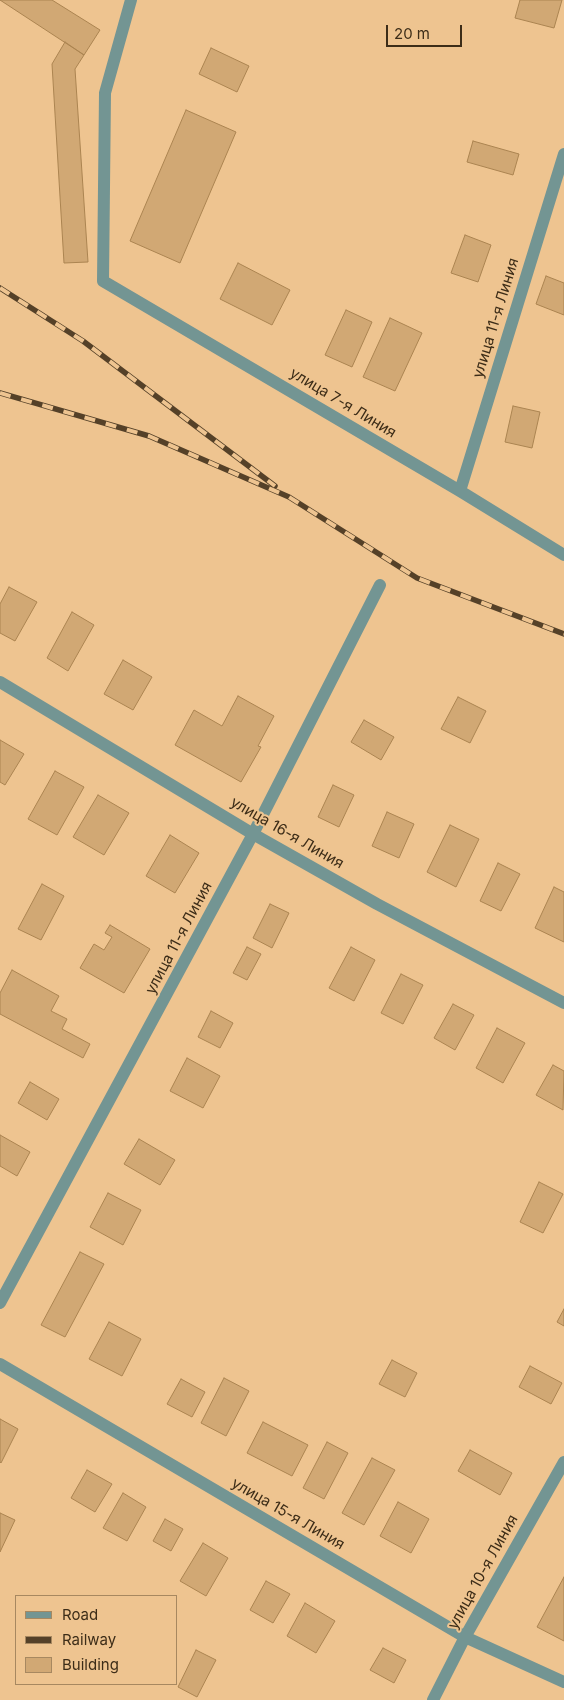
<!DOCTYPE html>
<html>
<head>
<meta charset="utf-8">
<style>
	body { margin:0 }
	#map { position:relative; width:564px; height:1700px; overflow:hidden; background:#eec490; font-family:Inter,sans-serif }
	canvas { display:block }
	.legend { position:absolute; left:15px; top:1595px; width:162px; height:90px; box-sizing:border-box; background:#eec490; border:1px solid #a78860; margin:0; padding:6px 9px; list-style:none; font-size:15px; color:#3d2d18 }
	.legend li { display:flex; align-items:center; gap:10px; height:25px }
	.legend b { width:25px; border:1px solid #a78860 }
	.scale { position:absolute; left:386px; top:25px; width:76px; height:22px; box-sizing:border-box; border:2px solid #3d2d18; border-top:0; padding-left:6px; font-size:15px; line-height:18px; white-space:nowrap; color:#3d2d18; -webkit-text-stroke:4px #eec490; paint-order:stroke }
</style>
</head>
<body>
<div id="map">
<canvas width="564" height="1700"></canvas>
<ul class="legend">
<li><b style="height:6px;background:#739593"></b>Road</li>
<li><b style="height:6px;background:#554128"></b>Railway</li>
<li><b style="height:14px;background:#d1a874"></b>Building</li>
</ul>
<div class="scale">20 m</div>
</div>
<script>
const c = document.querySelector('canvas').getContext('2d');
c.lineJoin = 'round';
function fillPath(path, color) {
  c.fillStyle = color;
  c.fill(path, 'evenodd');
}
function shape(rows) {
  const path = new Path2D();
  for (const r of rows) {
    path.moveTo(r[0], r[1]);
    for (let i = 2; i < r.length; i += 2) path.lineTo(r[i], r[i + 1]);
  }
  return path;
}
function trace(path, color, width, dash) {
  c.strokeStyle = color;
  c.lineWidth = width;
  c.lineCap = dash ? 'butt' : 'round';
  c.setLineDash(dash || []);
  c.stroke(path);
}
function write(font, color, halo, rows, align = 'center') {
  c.font = font + ' Inter,sans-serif';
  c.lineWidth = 4;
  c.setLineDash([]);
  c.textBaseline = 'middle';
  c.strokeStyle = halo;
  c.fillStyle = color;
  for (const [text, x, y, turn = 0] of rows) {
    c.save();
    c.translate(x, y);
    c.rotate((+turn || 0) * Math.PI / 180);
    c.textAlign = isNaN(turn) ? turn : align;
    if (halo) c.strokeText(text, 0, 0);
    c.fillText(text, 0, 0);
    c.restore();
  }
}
const building = shape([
	[0,0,52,0,100,30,84,55,0,0],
	[520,0,562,0,554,28,515,18,520,0],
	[65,42,84,55,75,69,88,262,64,263,52,64,65,42],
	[211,48,249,66,237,92,199,74,211,48],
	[186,110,236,132,180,263,130,241,186,110],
	[473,141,519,154,513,175,467,162,473,141],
	[465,235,491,245,478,282,451,273,465,235],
	[238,263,290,290,272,325,220,299,238,263],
	[546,276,564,283,564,315,536,304,546,276],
	[346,310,372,322,352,367,325,355,346,310],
	[390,318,422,333,395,391,363,377,390,318],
	[513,406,540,412,532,448,505,442,513,406],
	[9,587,37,602,15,641,0,633,0,604,9,587],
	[72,612,94,625,68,671,47,658,72,612],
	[123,660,152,677,133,710,104,694,123,660],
	[238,696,274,716,258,746,261,747,241,782,175,745,194,710,222,726,238,696],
	[458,697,486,711,470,743,441,729,458,697],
	[364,720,394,737,381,760,351,742,364,720],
	[0,740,24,754,5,785,0,782,0,740],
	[55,771,84,787,57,835,28,819,55,771],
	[333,785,354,795,339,827,318,817,333,785],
	[98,795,129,813,104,855,73,837,98,795],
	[387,812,414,824,399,858,372,846,387,812],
	[450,825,479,839,456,887,427,872,450,825],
	[170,835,199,853,175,893,146,876,170,835],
	[498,863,520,874,501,911,480,901,498,863],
	[42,884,64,896,41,940,18,929,42,884],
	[554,887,564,892,564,942,535,928,554,887],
	[270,904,289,913,272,948,253,938,270,904],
	[110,925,150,949,124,993,80,968,94,944,104,950,112,937,105,933,110,925],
	[247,947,261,954,247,980,233,973,247,947],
	[351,947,375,960,354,1001,329,988,351,947],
	[12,970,59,996,51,1011,67,1019,62,1029,90,1044,83,1058,0,1014,0,993,12,970],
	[401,974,423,985,403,1024,381,1013,401,974],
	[453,1004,474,1015,455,1050,434,1038,453,1004],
	[211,1011,233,1023,220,1048,198,1037,211,1011],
	[497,1028,525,1043,503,1083,476,1068,497,1028],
	[187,1058,220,1076,203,1108,170,1091,187,1058],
	[553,1065,564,1071,563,1110,536,1095,553,1065],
	[30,1082,59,1099,47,1120,18,1103,30,1082],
	[0,1135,30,1152,17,1176,0,1166,0,1135],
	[139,1139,175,1160,160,1185,124,1164,139,1139],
	[539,1182,563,1194,543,1233,520,1222,539,1182],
	[108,1193,141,1210,123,1245,90,1227,108,1193],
	[80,1252,104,1264,65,1337,41,1325,80,1252],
	[564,1309,564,1326,557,1322,564,1309],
	[109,1322,141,1339,122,1376,89,1359,109,1322],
	[392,1360,417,1373,405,1397,379,1384,392,1360],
	[530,1366,562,1383,551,1404,519,1387,530,1366],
	[224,1378,249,1391,226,1436,201,1423,224,1378],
	[181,1379,205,1392,192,1417,167,1404,181,1379],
	[0,1419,18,1429,1,1463,0,1462,0,1419],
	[263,1422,308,1445,292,1476,247,1453,263,1422],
	[327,1442,348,1453,324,1499,303,1488,327,1442],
	[470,1450,512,1473,500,1495,458,1471,470,1450],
	[372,1458,395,1470,364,1525,342,1513,372,1458],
	[87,1470,112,1484,95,1512,71,1498,87,1470],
	[123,1493,146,1507,127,1541,103,1528,123,1493],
	[398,1502,429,1519,411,1553,380,1536,398,1502],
	[0,1513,15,1520,0,1552,0,1513],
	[165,1519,183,1529,171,1551,153,1541,165,1519],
	[203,1543,228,1558,206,1596,180,1581,203,1543],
	[564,1577,564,1641,537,1627,564,1577],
	[266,1581,290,1594,273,1623,250,1610,266,1581],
	[305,1603,335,1621,316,1653,287,1636,305,1603],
	[383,1648,406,1660,394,1683,370,1670,383,1648],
	[196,1650,216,1660,197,1697,178,1687,196,1650]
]);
fillPath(building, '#d1a874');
trace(building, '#ab8451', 1);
trace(shape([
	[131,0,105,93,103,281,460,491,564,555],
	[460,491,564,154],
	[0,682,253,834,377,904,564,1003],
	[0,1303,253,834,380,585],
	[0,1364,465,1637,564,1682],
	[433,1700,465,1637,564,1462]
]), '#739593', 12);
const rail = shape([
	[0,288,83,341,275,486],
	[0,393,149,436,289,497,417,578,564,634]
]);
trace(rail, '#554128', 5.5);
trace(rail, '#eec490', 4, [11]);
write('15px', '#3d2d18', '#eec490', [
	["улица 11-я Линия",496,318,-73],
	["улица 7-я Линия",343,403,31],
	["улица 16-я Линия",287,833,30],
	["улица 11-я Линия",179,938,-62],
	["улица 15-я Линия",288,1514,30],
	["улица 10-я Линия",483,1572,-61]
]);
</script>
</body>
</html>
